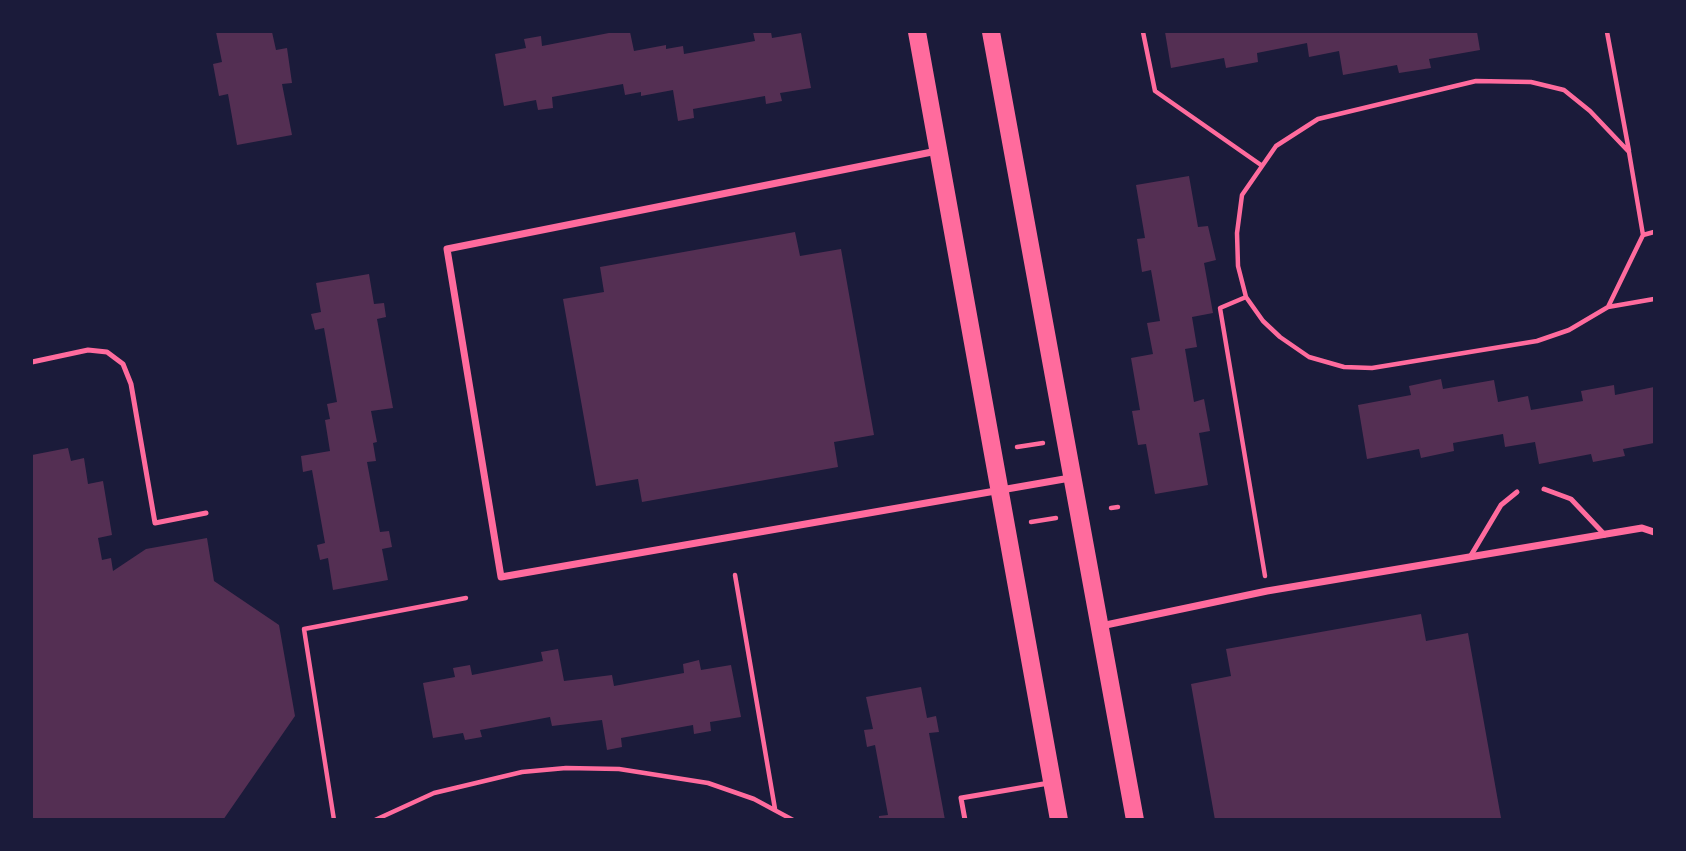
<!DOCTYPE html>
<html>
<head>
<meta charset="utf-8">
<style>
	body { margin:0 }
	#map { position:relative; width:1686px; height:851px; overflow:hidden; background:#1b1b3a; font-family:Karla,sans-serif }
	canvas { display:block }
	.frame { position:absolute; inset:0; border:33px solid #1b1b3a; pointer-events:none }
</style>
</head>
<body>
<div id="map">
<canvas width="1686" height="851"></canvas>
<div class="frame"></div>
</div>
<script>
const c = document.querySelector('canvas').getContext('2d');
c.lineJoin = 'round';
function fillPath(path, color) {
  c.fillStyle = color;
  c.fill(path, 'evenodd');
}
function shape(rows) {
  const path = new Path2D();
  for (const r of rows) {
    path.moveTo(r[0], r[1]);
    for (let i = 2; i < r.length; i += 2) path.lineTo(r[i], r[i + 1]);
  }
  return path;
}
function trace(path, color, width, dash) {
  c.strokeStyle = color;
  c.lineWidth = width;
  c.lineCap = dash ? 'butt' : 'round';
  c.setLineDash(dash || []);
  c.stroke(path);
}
fillPath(shape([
	[216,32,272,32,276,50,287,48,292,83,282,84,292,135,237,145,228,94,219,96,213,64,222,62],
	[614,32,630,32,634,51,666,45,666,49,683,46,684,54,755,41,753,32,771,32,772,38,801,33,811,88,780,93,782,101,766,104,765,96,693,109,694,118,678,121,673,90,641,96,641,92,625,95,623,84,552,97,553,108,538,110,536,100,504,106,495,54,526,48,524,39,541,36,542,46],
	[1165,32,1477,32,1480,50,1429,59,1431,68,1399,73,1397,65,1343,75,1339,51,1309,57,1307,43,1257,53,1258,62,1226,68,1224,58,1171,68],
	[1189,176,1198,227,1208,226,1216,260,1204,263,1213,313,1192,317,1197,347,1185,349,1194,402,1204,399,1210,431,1199,433,1208,485,1155,494,1146,444,1138,445,1132,411,1140,410,1131,358,1153,354,1147,323,1160,321,1151,270,1142,272,1137,239,1145,238,1136,185],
	[795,232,800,256,841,249,874,435,834,442,838,467,642,502,638,479,596,486,563,299,604,292,600,267],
	[369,274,374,304,384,303,386,317,377,319,393,408,371,411,377,442,373,443,376,461,367,462,380,532,389,531,392,547,382,549,388,580,333,590,328,558,320,560,317,545,325,543,312,470,303,472,301,456,330,451,325,420,330,419,327,404,337,402,324,328,315,330,311,314,321,312,316,283],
	[1441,379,1443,389,1494,380,1498,402,1528,396,1531,410,1583,401,1581,391,1614,385,1615,395,1654,387,1654,443,1623,449,1625,456,1593,462,1591,454,1539,464,1535,442,1505,447,1503,434,1453,443,1454,451,1421,458,1419,449,1367,459,1358,405,1411,395,1409,386],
	[68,448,71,461,84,458,88,484,103,481,112,535,98,538,102,560,111,558,113,571,146,549,207,538,214,581,279,625,295,716,223,820,32,820,32,455],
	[1421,614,1426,641,1468,633,1501,818,1215,820,1191,684,1231,676,1226,649],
	[558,649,564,681,612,675,614,686,684,673,683,664,699,660,701,670,731,665,741,717,710,722,711,731,694,734,693,725,621,738,622,747,607,750,602,720,552,726,550,717,480,730,482,737,465,740,463,733,433,738,423,683,455,677,453,668,470,665,472,675,543,661,541,652],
	[921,687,927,718,936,716,939,732,929,733,945,820,879,820,879,816,888,815,875,745,867,747,864,730,873,729,866,697]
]), '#542f53');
trace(shape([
	[1143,32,1155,91,1261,165],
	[1607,32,1629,151],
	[1643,235,1654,232],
	[1246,297,1220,308,1265,576],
	[1608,307,1643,235,1629,152,1590,111,1564,90,1531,82,1476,81,1318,119,1276,146,1242,195,1237,233,1238,266,1246,297,1263,321,1280,337,1309,357,1344,367,1372,368,1537,341,1569,330,1608,307,1654,299],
	[1017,447,1043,443],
	[1111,508,1118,507],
	[1031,522,1056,518],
	[735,575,775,809],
	[334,820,304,629,466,598],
	[375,820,434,793,522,772,566,768,619,769,708,783,754,799,793,820]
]), '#ff6b9d', 4.5);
trace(shape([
	[32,362,88,350,107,352,123,364,131,384,155,523,206,513],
	[1544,489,1571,499,1605,535],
	[1470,557,1501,505,1517,492],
	[965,820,961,798,1049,783]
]), '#ff6b9d', 5);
trace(shape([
	[937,151,447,249,501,577,1070,478],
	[1101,626,1267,591,1642,528,1654,532]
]), '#ff6b9d', 7);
trace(shape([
	[917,32,1059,820],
	[991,32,1135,820]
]), '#ff6b9d', 18);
</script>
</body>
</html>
